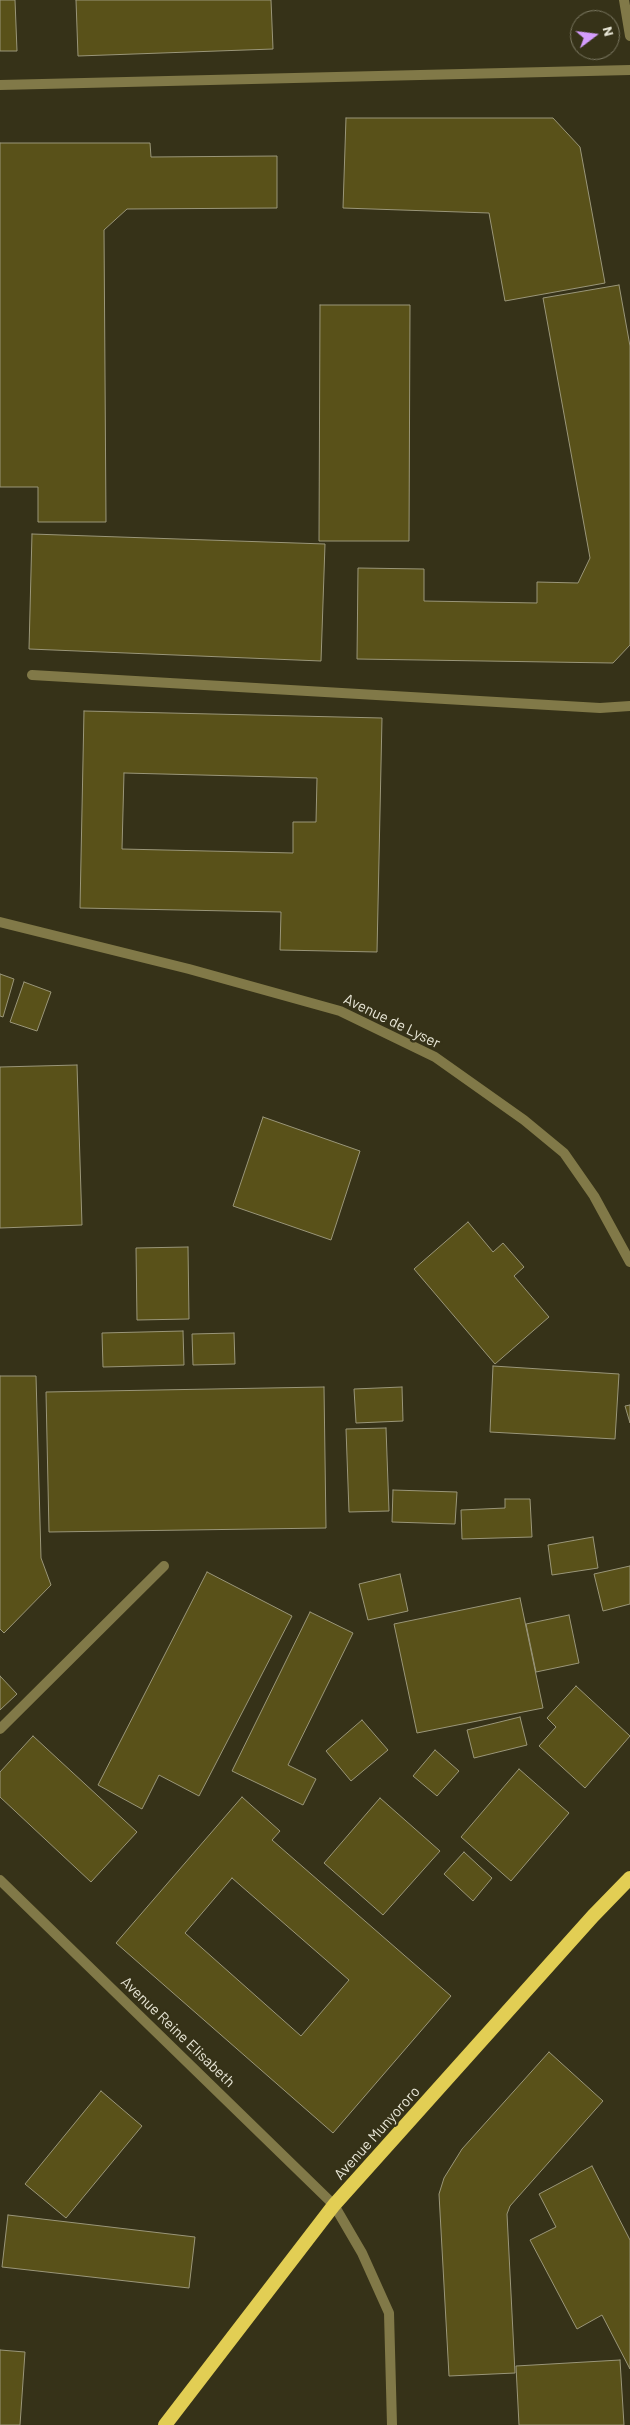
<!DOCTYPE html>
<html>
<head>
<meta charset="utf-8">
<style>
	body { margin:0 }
	#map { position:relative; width:630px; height:2425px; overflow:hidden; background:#363218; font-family:Barlow,sans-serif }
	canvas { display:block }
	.north { position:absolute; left:570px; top:10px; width:50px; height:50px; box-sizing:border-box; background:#363218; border:1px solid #7d7a64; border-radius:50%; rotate:75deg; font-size:14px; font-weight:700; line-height:20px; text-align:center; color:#e8e6d6 }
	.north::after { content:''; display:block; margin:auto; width:18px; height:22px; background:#d49cfc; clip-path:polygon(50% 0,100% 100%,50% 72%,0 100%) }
</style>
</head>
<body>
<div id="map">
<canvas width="630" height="2425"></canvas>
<div class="north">N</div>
</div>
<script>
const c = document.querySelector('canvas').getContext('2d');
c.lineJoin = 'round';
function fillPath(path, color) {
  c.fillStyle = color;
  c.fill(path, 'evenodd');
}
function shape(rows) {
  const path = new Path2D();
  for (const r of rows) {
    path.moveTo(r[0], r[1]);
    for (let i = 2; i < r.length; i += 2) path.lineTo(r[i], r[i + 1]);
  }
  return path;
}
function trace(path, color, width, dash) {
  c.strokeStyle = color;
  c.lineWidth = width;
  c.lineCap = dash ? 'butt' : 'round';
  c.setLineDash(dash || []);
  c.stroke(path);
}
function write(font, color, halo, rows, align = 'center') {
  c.font = font + ' Barlow,sans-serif';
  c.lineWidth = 4.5;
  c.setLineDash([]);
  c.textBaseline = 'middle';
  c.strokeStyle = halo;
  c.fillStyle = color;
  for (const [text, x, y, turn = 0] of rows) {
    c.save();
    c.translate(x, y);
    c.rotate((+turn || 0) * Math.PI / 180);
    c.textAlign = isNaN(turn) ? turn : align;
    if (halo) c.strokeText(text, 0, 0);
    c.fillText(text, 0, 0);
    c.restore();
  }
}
const building = shape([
	[0,0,15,0,17,51,0,51,0,0],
	[76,0,271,0,273,49,78,56,76,0],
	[346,118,553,118,580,147,605,283,505,301,489,213,343,208,346,118],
	[0,143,150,143,151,157,277,156,277,208,127,209,104,230,106,522,38,522,38,487,0,487,0,143],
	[619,285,630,346,630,645,613,663,357,659,358,568,424,569,424,601,537,603,537,582,578,583,590,558,543,298,619,285],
	[320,305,410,305,409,541,319,541,320,305],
	[32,534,325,544,321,661,29,649,32,534],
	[84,711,382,718,377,952,280,950,281,912,80,908,84,711],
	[124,773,317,778,316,822,293,822,293,853,122,849,124,773],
	[0,974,14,979,3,1017,0,1016,0,974],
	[24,982,51,992,37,1031,10,1022,24,982],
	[77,1065,82,1225,0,1228,0,1067,77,1065],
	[263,1117,360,1151,331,1240,233,1206,263,1117],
	[468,1222,493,1252,503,1243,524,1267,514,1276,549,1317,495,1364,414,1269,468,1222],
	[188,1247,189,1319,137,1320,136,1248,188,1247],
	[183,1331,184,1365,103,1367,102,1333,183,1331],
	[234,1333,235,1364,193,1365,192,1334,234,1333],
	[493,1366,619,1374,615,1439,490,1432,493,1366],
	[0,1376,36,1376,41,1558,51,1585,4,1633,0,1629,0,1376],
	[324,1387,326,1528,49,1532,46,1392,324,1387],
	[402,1387,403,1421,356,1423,354,1389,402,1387],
	[630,1405,630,1423,625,1406,630,1405],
	[386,1428,389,1511,349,1512,346,1429,386,1428],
	[393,1490,457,1492,455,1524,392,1522,393,1490],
	[505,1499,530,1499,532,1537,462,1539,461,1510,505,1508,505,1499],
	[593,1537,598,1568,552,1575,548,1545,593,1537],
	[630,1566,630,1604,603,1611,594,1574,630,1566],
	[207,1572,292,1616,199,1796,159,1775,142,1809,98,1785,207,1572],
	[400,1574,408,1611,368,1620,359,1584,400,1574],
	[520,1598,543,1708,417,1733,394,1624,520,1598],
	[310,1612,353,1633,288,1765,316,1779,303,1805,232,1771,310,1612],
	[569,1615,579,1663,536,1672,526,1624,569,1615],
	[0,1676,17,1694,0,1710,0,1676],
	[576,1686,630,1736,585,1788,539,1746,556,1727,547,1718,576,1686],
	[520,1717,527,1745,474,1758,467,1730,520,1717],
	[362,1720,388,1750,351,1781,326,1751,362,1720],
	[33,1736,137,1832,91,1882,0,1797,0,1772,33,1736],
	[435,1750,459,1771,437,1796,413,1776,435,1750],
	[519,1769,569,1813,511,1881,461,1837,519,1769],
	[242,1797,280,1831,272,1840,451,1996,333,2133,116,1943,242,1797],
	[232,1878,349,1980,301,2036,185,1933,232,1878],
	[380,1798,440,1851,383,1915,324,1863,380,1798],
	[464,1852,492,1878,473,1901,444,1874,464,1852],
	[549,2052,603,2101,510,2206,507,2214,515,2373,449,2376,439,2194,444,2178,462,2149,549,2052],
	[101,2091,142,2126,66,2218,25,2184,101,2091],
	[592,2166,630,2240,630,2369,602,2315,577,2329,530,2240,556,2227,539,2194,592,2166],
	[8,2215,195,2237,189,2288,2,2267,8,2215],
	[0,2350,25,2352,20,2425,0,2425,0,2350],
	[620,2360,624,2425,519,2425,516,2366,620,2360]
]);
fillPath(building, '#595119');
trace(building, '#9a9679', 1);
trace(shape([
	[624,0,630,36],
	[0,85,630,70],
	[32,675,600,708,630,706],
	[0,922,189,969,340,1011,435,1057,524,1120,564,1153,594,1196,630,1262],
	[0,1729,164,1566]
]), '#817948', 10);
trace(shape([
	[0,1880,334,2205,362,2253,389,2313,392,2425]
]), '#817948', 10);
trace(shape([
	[165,2425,334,2205,593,1916,630,1878]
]), '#e2ce54', 14);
write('15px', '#e8e6d6', '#363218', [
	["Avenue de Lyser",392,1021,26],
	["Avenue Reine Elisabeth",178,2032,44],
	["Avenue Munyororo",377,2133,-48]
]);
</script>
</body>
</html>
